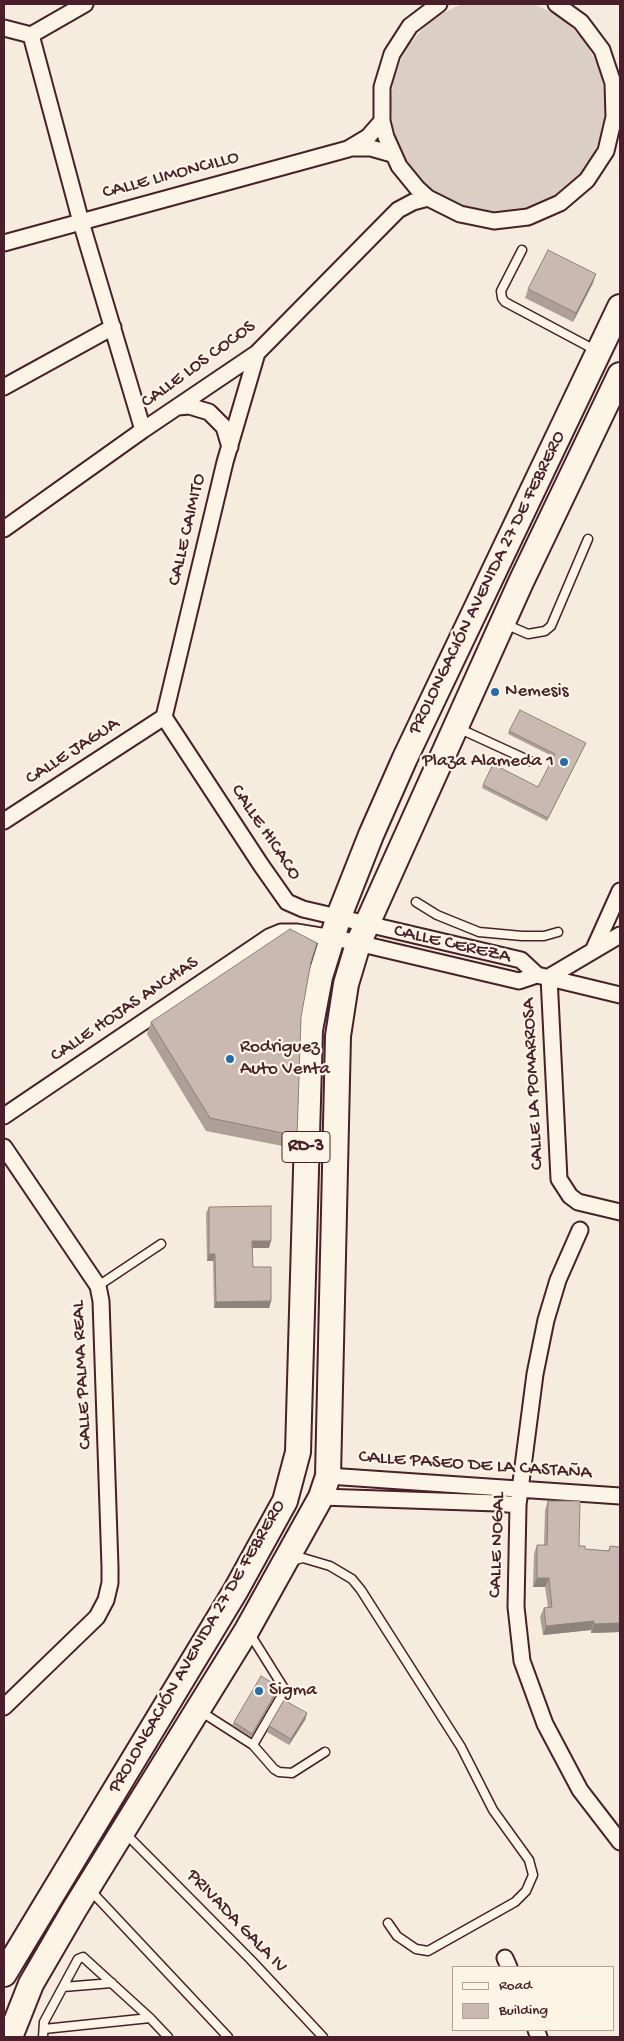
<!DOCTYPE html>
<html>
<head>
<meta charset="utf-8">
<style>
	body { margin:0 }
	#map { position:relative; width:624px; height:2041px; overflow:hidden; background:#f5ecde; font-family:"Gochi Hand",sans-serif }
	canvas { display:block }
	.frame { position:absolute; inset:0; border:5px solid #4a1f2b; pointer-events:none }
	.legend { position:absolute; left:452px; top:1966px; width:162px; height:65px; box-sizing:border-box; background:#fcf5e5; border:1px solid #b59f9b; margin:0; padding:6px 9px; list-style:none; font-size:15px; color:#4a1f2b }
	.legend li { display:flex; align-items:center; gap:10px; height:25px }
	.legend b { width:25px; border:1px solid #b59f9b }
</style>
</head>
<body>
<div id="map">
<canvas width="624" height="2041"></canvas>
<div class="frame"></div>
<ul class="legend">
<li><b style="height:6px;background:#fcf5e5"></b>Road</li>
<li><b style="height:14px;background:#cab9b1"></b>Building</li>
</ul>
</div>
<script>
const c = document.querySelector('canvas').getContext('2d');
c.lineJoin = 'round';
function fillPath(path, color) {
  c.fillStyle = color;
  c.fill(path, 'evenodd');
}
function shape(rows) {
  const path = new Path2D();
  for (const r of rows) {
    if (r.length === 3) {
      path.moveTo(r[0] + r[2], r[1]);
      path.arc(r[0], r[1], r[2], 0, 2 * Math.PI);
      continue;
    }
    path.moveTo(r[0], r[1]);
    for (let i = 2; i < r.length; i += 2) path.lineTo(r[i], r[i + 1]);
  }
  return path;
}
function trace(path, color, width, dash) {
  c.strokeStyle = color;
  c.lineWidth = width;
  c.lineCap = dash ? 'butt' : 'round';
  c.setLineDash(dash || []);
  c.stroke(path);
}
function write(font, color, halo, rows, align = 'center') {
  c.font = font + ' "Gochi Hand",sans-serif';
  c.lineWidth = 4.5;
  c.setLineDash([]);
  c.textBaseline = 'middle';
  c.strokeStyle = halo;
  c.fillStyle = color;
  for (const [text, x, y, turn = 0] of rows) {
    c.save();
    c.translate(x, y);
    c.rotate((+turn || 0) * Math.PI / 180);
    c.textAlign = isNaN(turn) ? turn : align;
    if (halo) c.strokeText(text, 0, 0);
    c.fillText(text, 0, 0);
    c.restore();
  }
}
fillPath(shape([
	[498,105,107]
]), '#dbcec4');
const lane = shape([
	[522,250,501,291,502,298,505,302,597,351],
	[505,624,528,634,545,631,551,626,588,539],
	[458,728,530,761],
	[416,902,437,915,479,932,522,936,544,936,558,932],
	[98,1286,161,1244],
	[291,1561,303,1558,330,1566,352,1579,361,1590,461,1747,493,1810,529,1860,533,1875,526,1891,515,1902,428,1951,416,1949,397,1936,388,1923],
	[250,1634,285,1690,253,1745],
	[200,1711,253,1745,274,1769,279,1772,292,1773,325,1752],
	[124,1832,251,1960,323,2037],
	[91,1891,228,2037],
	[63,1987,112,1983],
	[44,2029,150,2018],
	[43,2037,44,2022,78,1959,83,1957,150,2018,168,2037]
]);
const street = shape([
	[439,4,410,26,392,54,382,87,382,121,386,137,399,166,417,188,428,198,460,214,494,221,528,217,560,203,587,180,606,151,614,117,613,83,602,50,581,22,556,4],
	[4,28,31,35,85,4],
	[31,35,81,222,143,430],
	[350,148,371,148,392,154],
	[4,243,348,149,368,137,382,121],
	[4,387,113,327],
	[178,407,189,406,209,412,224,427,230,447],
	[4,529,143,430,257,353,398,210,413,202,428,198],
	[164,717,261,865,287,902,303,909,521,960,537,975],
	[164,717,225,462,257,353],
	[4,821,164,717],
	[620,935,549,977,559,1179,570,1196,578,1202,620,1212],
	[593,951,620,891],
	[4,1116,269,937,281,932,297,932,345,940,519,981,537,975,620,995],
	[4,1147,98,1286,101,1301,110,1567,110,1583,106,1600,97,1617,4,1707],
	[580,1230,558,1280,546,1320,535,1374,518,1505,516,1607,522,1661,545,1724,580,1790,620,1842],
	[328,1476,620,1496],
	[321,1497,497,1503,518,1505],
	[505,1958,509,1967],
	[536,2030,539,2037]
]);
const primary = shape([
	[4,1974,236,1590,285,1501,298,1452,310,1030,320,977,339,916,371,835,405,758,620,307],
	[10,2037,31,1984,74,1910,247,1630,321,1497,328,1476,338,1036,346,984,358,944,521,582,620,375]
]);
trace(lane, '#4a1f2b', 11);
trace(street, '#4a1f2b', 19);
trace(primary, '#4a1f2b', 28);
trace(lane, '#fcf5e5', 8);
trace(street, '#fcf5e5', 15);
trace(primary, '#fcf5e5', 24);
fillPath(shape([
	[593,283,573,322,525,298,528,289],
	[509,731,586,743,547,821,482,788,483,785,538,787,554,757,508,734],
	[311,962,301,1017,297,1136,293,1148,206,1131,147,1034,151,1022],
	[209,1207,269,1248,252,1248,253,1267,271,1301,269,1308,214,1308,213,1261,207,1261,206,1213],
	[548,1501,579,1546,585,1549,608,1551,610,1546,620,1632,591,1633,591,1630,543,1635,540,1617,544,1608,548,1607,545,1587,533,1587,534,1554,537,1545,544,1545,545,1510],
	[278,1690,251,1737,232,1725,234,1722],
	[307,1713,305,1720,289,1745,267,1732,269,1726]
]), '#ae9f98');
fillPath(shape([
	[596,274,593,283,573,322,576,313],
	[252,1241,271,1241,269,1248,250,1248],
	[209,1254,215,1254,213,1261,207,1261],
	[271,1301,269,1308,214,1308,216,1302],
	[537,1578,549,1578,545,1587,533,1587],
	[594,1621,591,1630,543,1635,546,1626],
	[620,1623,620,1632,591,1633,594,1624],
	[279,1687,278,1690,251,1737,252,1734],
	[307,1713,305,1720,289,1745,291,1739]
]), '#8d827c');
const building = shape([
	[548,250,596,274,576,313,528,289,548,250],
	[520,710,586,743,548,818,483,785,493,764,538,787,555,754,509,731,520,710],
	[290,929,317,943,311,962,301,1017,297,1136,210,1118,151,1022,290,929],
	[271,1206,271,1241,252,1241,253,1267,271,1267,271,1301,216,1302,215,1254,209,1254,209,1207,271,1206],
	[548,1501,580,1501,579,1546,585,1546,585,1549,609,1551,610,1546,620,1547,620,1623,594,1624,594,1621,546,1626,544,1608,552,1607,549,1578,537,1578,537,1545,547,1545,548,1501],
	[261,1676,279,1687,252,1734,234,1722,261,1676],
	[284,1700,307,1713,291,1739,269,1726,284,1700]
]);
fillPath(building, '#cab9b1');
trace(building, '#8d827c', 1);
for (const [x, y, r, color] of [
	[495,692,5,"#1f6fb2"],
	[564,762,5,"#1f6fb2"],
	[230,1059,5,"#1f6fb2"],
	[259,1691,5,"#1f6fb2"]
]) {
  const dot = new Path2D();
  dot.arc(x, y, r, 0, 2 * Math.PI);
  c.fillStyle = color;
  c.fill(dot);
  trace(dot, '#fcf5e5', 2);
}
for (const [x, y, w] of [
	[306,1147,48]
]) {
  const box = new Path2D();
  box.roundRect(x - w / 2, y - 15.5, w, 31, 4);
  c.fillStyle = '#fcf5e5';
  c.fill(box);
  trace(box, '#4a1f2b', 1);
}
write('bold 18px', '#4a1f2b', null, [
	["RD-3",306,1147]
]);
write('19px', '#4a1f2b', '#fcf5e5', [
	["CALLE LIMONCILLO",171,176,-15],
	["CALLE LOS COCOS",199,365,-36],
	["CALLE CAIMITO",188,530,-77],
	["PROLONGACIÓN AVENIDA 27 DE FEBRERO",488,583,-64],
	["CALLE JAGUA",73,752,-33],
	["CALLE HICACO",265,833,56],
	["CALLE CEREZA",452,945,13],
	["CALLE HOJAS ANCHAS",125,1010,-34],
	["CALLE LA POMARROSA",534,1084,-93],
	["CALLE PALMA REAL",83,1375,-93],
	["CALLE PASEO DE LA CASTAÑA",475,1466,4],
	["CALLE NOGAL",498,1545,-88],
	["PROLONGACIÓN AVENIDA 27 DE FEBRERO",198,1647,-60],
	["PRIVADA GALA IV",236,1922,46]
]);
write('19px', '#4a1f2b', '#fcf5e5', [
	["Nemesis",505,692],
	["Plaza Alameda 1",554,762,"right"],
	["Rodriguez",240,1048],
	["Auto Venta",240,1070],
	["Sigma",269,1691]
], 'left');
</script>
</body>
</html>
